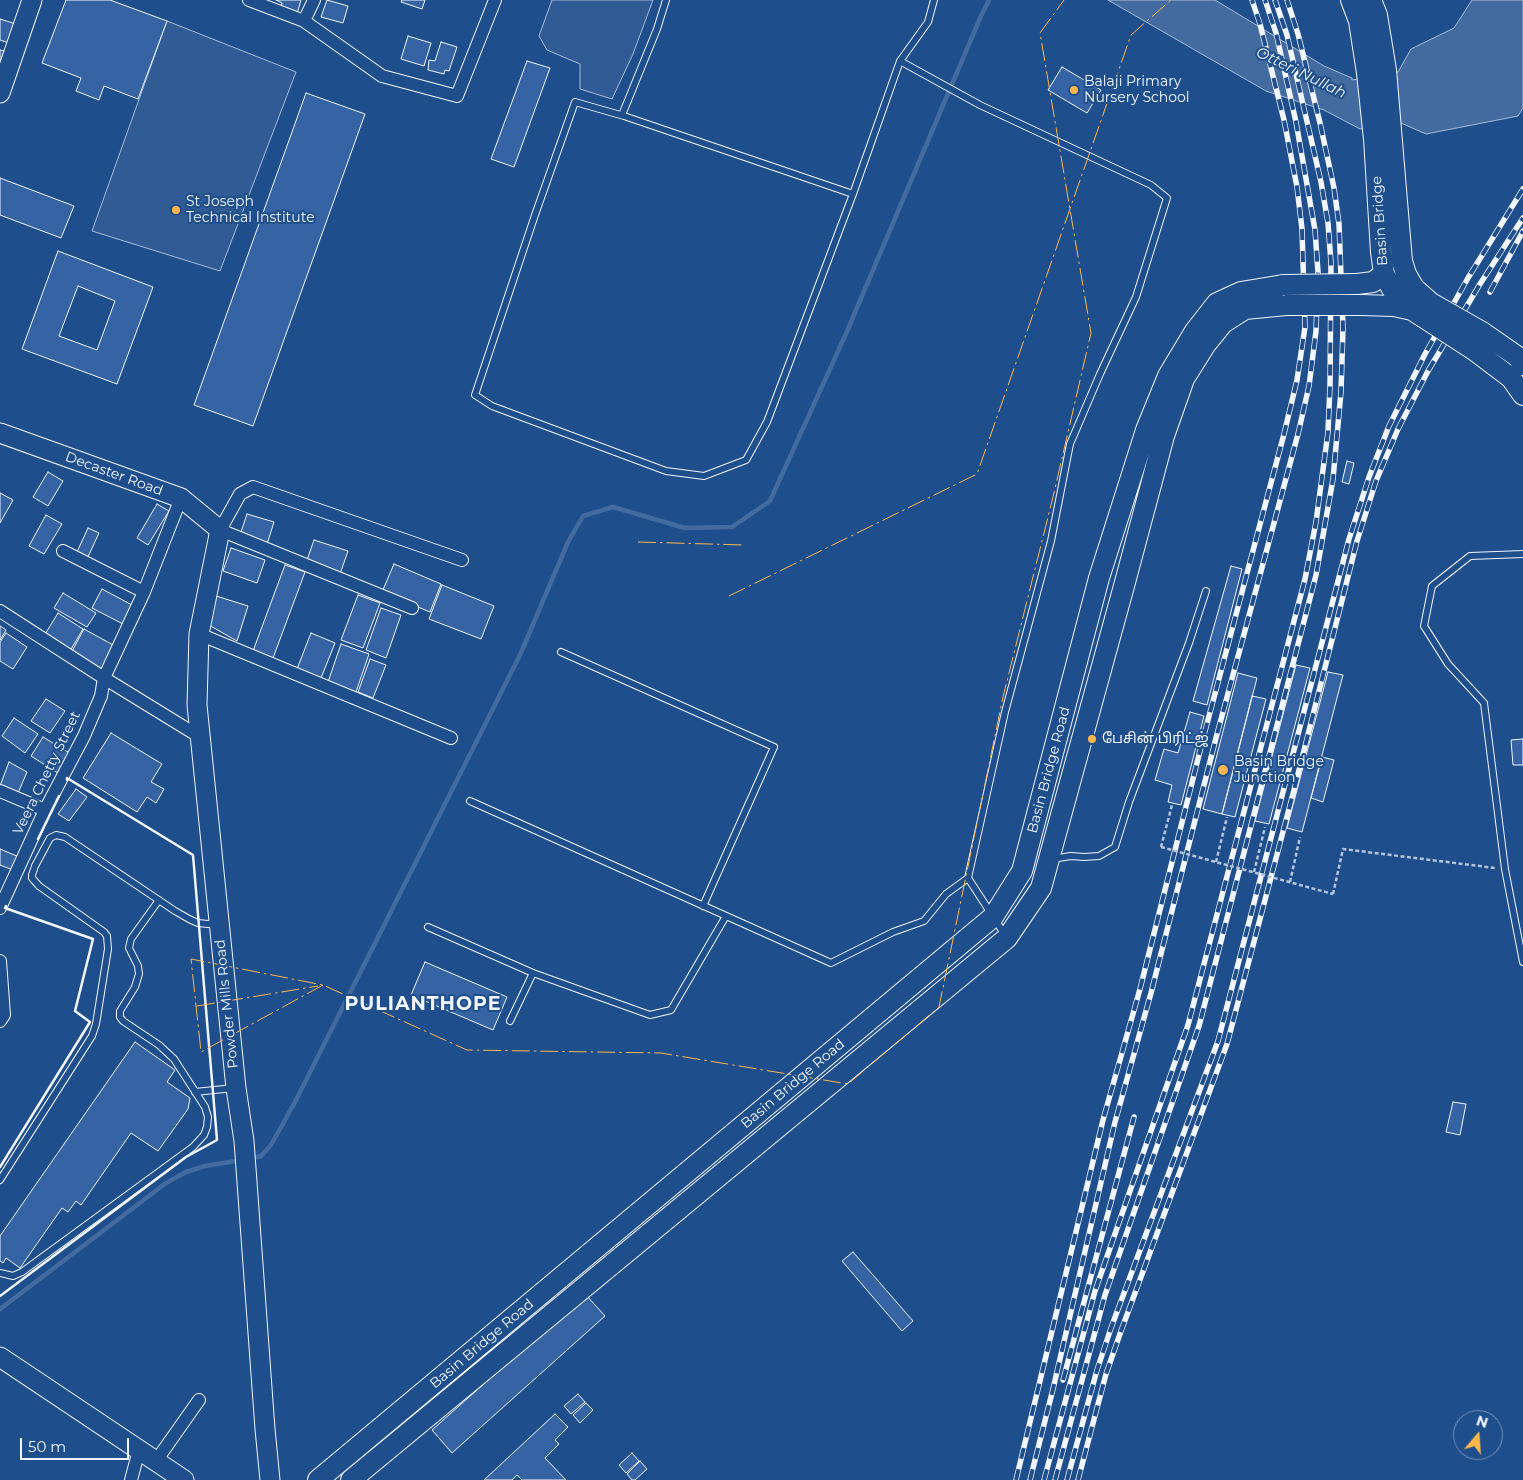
<!DOCTYPE html>
<html>
<head>
<meta charset="utf-8">
<style>
	body { margin:0 }
	#map { position:relative; width:1523px; height:1480px; overflow:hidden; background:#1f4e8c; font-family:Montserrat,sans-serif }
	canvas { display:block }
	.north { position:absolute; left:1453px; top:1410px; width:50px; height:50px; box-sizing:border-box; background:#1f4e8c; border:1px solid #7391ba; border-radius:50%; rotate:18deg; font-size:14px; font-weight:700; line-height:20px; text-align:center; color:#f2f6ff }
	.north::after { content:''; display:block; margin:auto; width:18px; height:22px; background:#ffb74d; clip-path:polygon(50% 0,100% 100%,50% 72%,0 100%) }
	.scale { position:absolute; left:20px; top:1438px; width:109px; height:22px; box-sizing:border-box; border:2px solid #f2f6ff; border-top:0; padding-left:6px; font-size:15px; line-height:18px; white-space:nowrap; color:#f2f6ff; -webkit-text-stroke:4px #1f4e8c; paint-order:stroke }
</style>
</head>
<body>
<div id="map">
<canvas width="1523" height="1480"></canvas>
<div class="north">N</div>
<div class="scale">50 m</div>
</div>
<script>
const c = document.querySelector('canvas').getContext('2d');
c.lineJoin = 'round';
function fillPath(path, color) {
  c.fillStyle = color;
  c.fill(path, 'evenodd');
}
function shape(rows) {
  const path = new Path2D();
  for (const r of rows) {
    path.moveTo(r[0], r[1]);
    for (let i = 2; i < r.length; i += 2) path.lineTo(r[i], r[i + 1]);
  }
  return path;
}
function trace(path, color, width, dash) {
  c.strokeStyle = color;
  c.lineWidth = width;
  c.lineCap = dash ? 'butt' : 'round';
  c.setLineDash(dash || []);
  c.stroke(path);
}
function write(font, color, halo, rows, align = 'center') {
  c.font = font + ' Montserrat,"Noto Sans Tamil",sans-serif';
  c.lineWidth = 4;
  c.setLineDash([]);
  c.textBaseline = 'middle';
  c.strokeStyle = halo;
  c.fillStyle = color;
  for (const [text, x, y, turn = 0] of rows) {
    c.save();
    c.translate(x, y);
    c.rotate((+turn || 0) * Math.PI / 180);
    c.textAlign = isNaN(turn) ? turn : align;
    if (halo) c.strokeText(text, 0, 0);
    c.fillText(text, 0, 0);
    c.restore();
  }
}
const built = shape([
	[552,0,653,0,633,54,612,99,580,89,580,64,547,50,539,36,552,0],
	[167,21,296,72,220,271,92,231,167,21]
]);
fillPath(built, '#305b95');
trace(built, '#a8bbd7', 1);
const water = shape([
	[1108,0,1215,0,1324,66,1352,78,1352,80,1398,72,1411,49,1454,28,1472,0,1523,0,1523,108,1518,116,1426,134,1401,123,1360,129,1324,110,1266,91,1108,0]
]);
fillPath(water, '#446ba0');
trace(water, '#a8bbd7', 1);
trace(shape([
	[250,1159,261,1156,271,1145,295,1102,520,655,568,542,583,516,613,507,685,528,732,527,770,501,845,336,981,16,989,0],
	[0,1309,166,1183,186,1172,205,1166,242,1160]
]), '#446ba0', 4.5);
const building = shape([
	[66,0,110,0,167,21,138,99,104,86,99,100,76,91,81,78,42,63,66,0],
	[276,0,301,0,297,14,281,8,282,3,276,0],
	[327,0,348,6,343,23,321,17,327,0],
	[402,0,425,0,422,9,401,2,402,0],
	[0,19,16,24,9,43,0,40,0,19],
	[408,36,431,43,424,66,401,59,408,36],
	[441,42,457,47,449,71,445,70,444,74,428,70,429,60,435,61,441,42],
	[0,50,4,51,1,60,0,59,0,50],
	[527,61,550,68,514,167,491,159,527,61],
	[1062,67,1101,90,1087,113,1048,90,1062,67],
	[306,93,365,114,253,426,194,405,306,93],
	[0,178,74,206,61,238,0,215,0,178],
	[58,251,153,287,117,384,22,349,58,251],
	[78,286,115,301,97,350,59,336,78,286],
	[1347,461,1354,463,1349,484,1342,482,1347,461],
	[48,472,63,481,48,506,33,497,48,472],
	[0,493,13,500,0,523,0,493],
	[157,504,169,511,148,545,137,538,157,504],
	[247,514,274,522,267,544,240,535,247,514],
	[46,515,62,524,44,554,29,546,46,515],
	[88,528,99,533,87,559,76,554,88,528],
	[314,540,348,551,340,574,306,563,314,540],
	[231,548,265,560,257,583,223,571,231,548],
	[394,564,441,584,430,612,382,592,394,564],
	[285,565,305,572,273,658,253,651,285,565],
	[1231,566,1242,569,1207,705,1193,701,1231,566],
	[442,585,494,606,481,639,429,619,442,585],
	[102,589,132,605,123,624,92,608,102,589],
	[63,593,96,613,87,627,54,608,63,593],
	[213,595,248,606,237,641,207,624,213,595],
	[358,595,380,603,363,648,341,640,358,595],
	[381,608,401,615,386,658,366,650,381,608],
	[58,613,83,629,70,651,44,636,58,613],
	[0,626,6,630,0,640,0,626],
	[84,629,115,646,101,670,71,653,84,629],
	[6,633,27,647,13,669,0,661,0,642,6,633],
	[311,633,335,643,321,678,297,669,311,633],
	[341,644,369,654,356,692,328,682,341,644],
	[370,659,386,665,373,698,358,692,370,659],
	[1296,665,1310,668,1269,824,1255,821,1296,665],
	[1328,672,1343,675,1302,832,1287,828,1328,672],
	[1238,673,1257,678,1222,814,1203,809,1238,673],
	[1252,696,1266,699,1235,817,1222,814,1252,696],
	[46,699,65,711,50,733,31,721,46,699],
	[1190,712,1204,716,1181,805,1168,802,1172,785,1155,780,1164,749,1178,753,1190,712],
	[14,718,38,734,25,753,2,736,14,718],
	[111,733,162,764,151,782,164,789,156,803,147,797,137,812,83,778,111,733],
	[43,737,73,755,61,775,31,756,43,737],
	[1523,739,1523,765,1513,765,1511,740,1523,739],
	[1322,757,1334,760,1323,802,1311,798,1322,757],
	[9,762,27,772,18,793,0,786,9,762],
	[76,789,87,797,69,821,58,814,76,789],
	[0,849,19,857,13,870,0,865,0,849],
	[425,962,507,997,493,1030,411,995,425,962],
	[135,1042,175,1070,167,1082,190,1098,188,1109,158,1151,131,1133,81,1205,76,1201,68,1212,62,1208,20,1268,6,1258,3,1263,0,1261,0,1236,135,1042],
	[1453,1102,1466,1104,1460,1135,1446,1132,1453,1102],
	[853,1252,913,1321,902,1331,842,1261,853,1252],
	[585,1294,605,1316,452,1453,432,1430,585,1294],
	[578,1394,585,1402,571,1414,564,1406,578,1394],
	[586,1403,593,1410,580,1423,573,1415,586,1403],
	[555,1414,568,1427,555,1440,559,1444,545,1458,566,1480,522,1480,517,1475,512,1480,484,1480,555,1414],
	[632,1453,639,1461,626,1473,619,1465,632,1453],
	[640,1461,647,1469,635,1480,632,1480,627,1474,640,1461]
]);
fillPath(building, '#3563a3');
trace(building, '#f2f6ff', 1);
const lane = shape([
	[900,61,980,105,1151,185,1167,198,1136,297,1100,374,1070,444,1051,541,1005,712,968,878,1005,935],
	[622,115,657,29,666,0],
	[853,194,624,116,575,102,535,215,475,395,492,406,666,471,704,476,746,460,767,422,853,194,900,61,928,22,934,0],
	[1523,554,1470,556,1432,586,1424,626,1448,664,1484,703,1505,869,1523,962],
	[561,652,774,747,703,906],
	[470,801,831,963,893,932,924,921,946,894,968,878],
	[1052,859,1071,856,1084,857,1099,856,1115,847,1129,802,1189,643,1206,591],
	[428,927,533,973,510,1021],
	[533,973,650,1015,671,1010,726,916],
	[195,1092,234,1088],
	[0,1180,92,1036,96,1024,108,949,107,936,104,932,39,886,32,878,32,875,35,866,50,838,56,835,65,837,175,911,189,919,198,923,208,924,217,923],
	[0,1273,13,1276,22,1272,193,1147,204,1135,207,1127,208,1117,205,1107,174,1059,159,1045,123,1021,120,1017,120,1011,135,987,139,974,138,966,129,948,131,939,159,900]
]);
const street = shape([
	[249,0,304,21,382,76,457,96,495,0],
	[304,21,314,0],
	[63,551,144,592],
	[412,608,220,530,240,494,253,487,462,560],
	[0,611,104,678,200,737],
	[199,634,451,738],
	[0,791,45,810],
	[0,908,45,810,84,736,101,696,104,678,144,592,181,498],
	[0,961,4,1015,0,1021],
	[156,1461,199,1400],
	[131,1480,139,1450]
]);
const secondary = shape([
	[0,93,32,0],
	[0,433,181,498,220,530,199,634,197,705,236,1088,244,1141,265,1429,270,1480],
	[0,1357,184,1480]
]);
const primary = shape([
	[1351,0,1359,21,1367,73,1374,139,1381,252,1384,274,1392,289,1400,298,1412,310,1423,317],
	[1371,0,1377,15,1386,70,1402,261,1406,274,1414,288,1431,303],
	[1357,284,1373,282,1384,274],
	[1361,305,1394,306,1412,310],
	[1482,332,1518,357,1523,365],
	[1474,350,1511,378,1523,395],
	[318,1480,993,917,1022,871,1099,578,1146,430,1168,376,1195,331,1217,303,1241,292,1283,285],
	[351,1480,1007,938,1041,888,1124,586,1164,436,1184,379,1206,344,1223,323,1245,309,1286,305]
]);
trace(lane, '#f2f6ff', 8);
trace(street, '#f2f6ff', 14);
trace(secondary, '#f2f6ff', 21);
trace(primary, '#f2f6ff', 22);
trace(shape([
	[1161,847,1172,805],
	[1216,862,1227,817],
	[1254,872,1265,827],
	[1290,882,1300,837],
	[1333,894,1343,849,1495,868]
]), '#b3c4dc', 2.5, [4, 2.5]);
trace(lane, '#1f4e8c', 6);
trace(street, '#1f4e8c', 12);
trace(secondary, '#1f4e8c', 19);
trace(primary, '#1f4e8c', 20);
const rail = shape([
	[1490,292,1523,231],
	[1063,1380,1134,1117],
	[1016,1480,1103,1120,1140,989,1204,735,1284,434,1297,380,1305,327,1302,229,1297,187,1284,120,1260,24,1252,0],
	[1030,1480,1053,1389,1115,1122,1151,993,1216,738,1298,434,1309,386,1316,331,1318,272,1315,230,1296,122,1276,33,1265,0],
	[1044,1480,1095,1291,1188,1025,1305,579,1316,522,1328,432,1330,386,1331,263,1328,223,1321,182,1287,35,1275,0],
	[1055,1480,1105,1295,1199,1026,1316,575,1333,479,1341,392,1343,328,1339,224,1334,188,1320,123,1298,34,1287,0],
	[1067,1480,1097,1370,1111,1328,1218,1041,1349,539,1369,477,1389,426,1425,354,1468,278,1523,189],
	[1078,1480,1106,1374,1121,1331,1227,1044,1294,790,1357,541,1376,481,1398,429,1428,371,1480,284,1523,218]
]);
trace(rail, '#f2f6ff', 5.5);
trace(rail, '#1f4e8c', 4, [11]);
const primaryBridge = shape([
	[1283,285,1357,284],
	[1431,303,1482,332],
	[1286,305,1361,305],
	[1423,317,1474,350]
]);
trace(primaryBridge, '#f2f6ff', 22, []);
trace(shape([
	[1161,847,1333,894]
]), '#b3c4dc', 2.5, [4, 2.5]);
trace(primaryBridge, '#1f4e8c', 20);
trace(shape([
	[38,839,59,796],
	[0,1167,90,1022,75,1011,93,939,5,908,6,906],
	[0,1296,186,1157,217,1140,193,855,67,778,67,780]
]), '#f2f6ff', 2.5);
trace(shape([
	[638,542,744,545],
	[729,596,977,474,1131,35,1171,0],
	[323,985,201,1052,191,959,323,985,467,1050,661,1053,848,1084,939,1007,1003,697,1053,497,1091,333,1040,33,1064,0],
	[197,1006,318,986]
]), '#ffb74d', 1, [18, 4, 2.5, 4]);
for (const [x, y, r, color] of [
	[1074,90,5,"#ffb74d"],
	[176,210,5,"#ffb74d"],
	[1092,739,5,"#ffb74d"],
	[1223,770,6,"#ffb74d"]
]) {
  const dot = new Path2D();
  dot.arc(x, y, r, 0, 2 * Math.PI);
  c.fillStyle = color;
  c.fill(dot);
  trace(dot, '#1f4e8c', 2);
}
write('14px', '#f2f6ff', '#1f4e8c', [
	["Balaji Primary",1084,82],
	["Nursery School",1084,98],
	["St Joseph",186,202],
	["Technical Institute",186,218],
	["பேசின் பிரிட்ஜ்",1102,739],
	["Basin Bridge",1234,762],
	["Junction",1234,778]
], 'left');
write('14px', '#f2f6ff', '#1f4e8c', [
	["Basin Bridge",1380,221,-94],
	["Decaster Road",114,474,20],
	["Basin Bridge Road",1049,770,-75],
	["Veera Chetty Street",47,773,-64],
	["Powder Mills Road",227,1004,-96],
	["Basin Bridge Road",793,1084,-40],
	["Basin Bridge Road",482,1344,-40]
]);
write('italic 15px', '#f2f6ff', '#1f4e8c', [
	["Otteri Nullah",1301,73,26]
]);
c.letterSpacing = '1px';
write('bold 19px', '#f2f6ff', '#1f4e8c', [
	["PULIANTHOPE",423,1004]
]);
c.letterSpacing = '0px';
</script>
</body>
</html>
